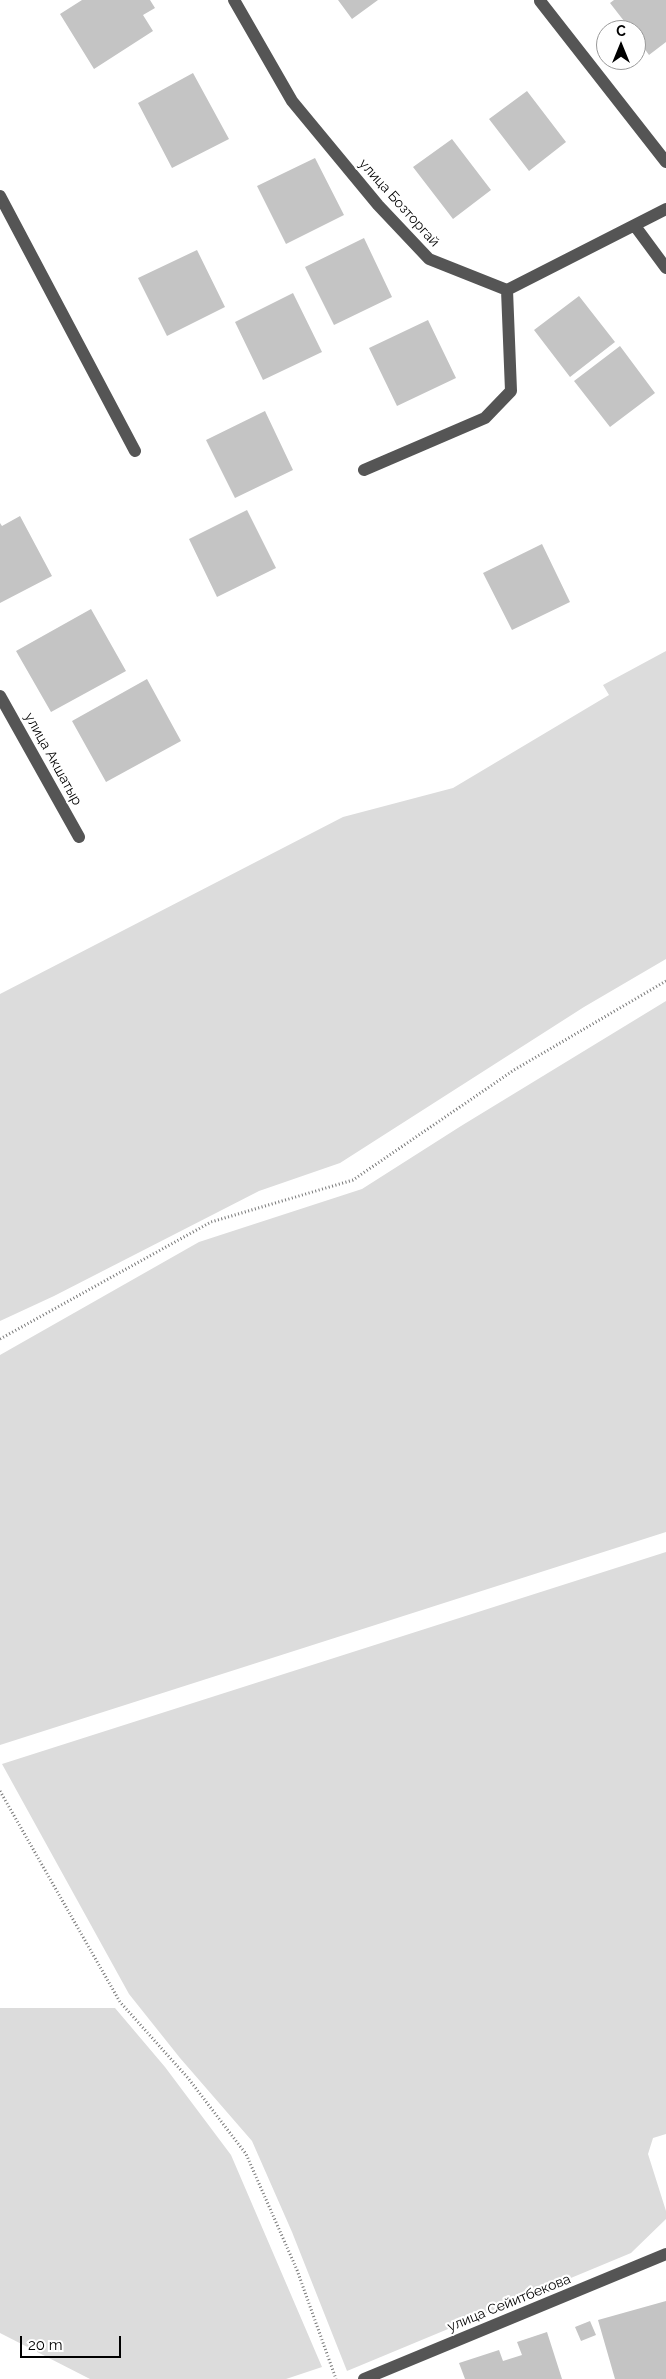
<!DOCTYPE html>
<html>
<head>
<meta charset="utf-8">
<style>
	body { margin:0 }
	#map { position:relative; width:666px; height:2379px; overflow:hidden; background:#fff; font-family:Raleway,sans-serif }
	canvas { display:block }
	.north { position:absolute; left:596px; top:20px; width:50px; height:50px; box-sizing:border-box; background:#fff; border:1px solid #999; border-radius:50%; rotate:0deg; font-size:14px; font-weight:700; line-height:20px; text-align:center; color:#000 }
	.north::after { content:''; display:block; margin:auto; width:18px; height:22px; background:#000; clip-path:polygon(50% 0,100% 100%,50% 72%,0 100%) }
	.scale { position:absolute; left:20px; top:2336px; width:101px; height:22px; box-sizing:border-box; border:2px solid #000; border-top:0; padding-left:6px; font-size:15px; line-height:18px; white-space:nowrap; color:#000; -webkit-text-stroke:4px #fff; paint-order:stroke }
</style>
</head>
<body>
<div id="map">
<canvas width="666" height="2379"></canvas>
<div class="north">С</div>
<div class="scale">20 m</div>
</div>
<script>
const c = document.querySelector('canvas').getContext('2d');
c.lineJoin = 'round';
function fillPath(path, color) {
  c.fillStyle = color;
  c.fill(path, 'evenodd');
}
function shape(rows) {
  const path = new Path2D();
  for (const r of rows) {
    path.moveTo(r[0], r[1]);
    for (let i = 2; i < r.length; i += 2) path.lineTo(r[i], r[i + 1]);
  }
  return path;
}
function trace(path, color, width, dash) {
  c.strokeStyle = color;
  c.lineWidth = width;
  c.lineCap = dash ? 'butt' : 'round';
  c.setLineDash(dash || []);
  c.stroke(path);
}
function write(font, color, halo, rows, align = 'center') {
  c.font = font + ' Raleway,sans-serif';
  c.lineWidth = 4.5;
  c.setLineDash([]);
  c.textBaseline = 'middle';
  c.strokeStyle = halo;
  c.fillStyle = color;
  for (const [text, x, y, turn = 0] of rows) {
    c.save();
    c.translate(x, y);
    c.rotate((+turn || 0) * Math.PI / 180);
    c.textAlign = isNaN(turn) ? turn : align;
    if (halo) c.strokeText(text, 0, 0);
    c.fillText(text, 0, 0);
    c.restore();
  }
}
fillPath(shape([
	[666,651,666,959,584,1007,340,1163,259,1191,54,1296,0,1321,0,994,343,817,453,788,609,695,603,685],
	[666,1001,666,1532,0,1745,0,1355,199,1242,362,1189,461,1126],
	[666,1552,666,2134,653,2138,648,2154,666,2211,666,2219,631,2253,347,2371,292,2232,252,2141,180,2058,129,1994,2,1764],
	[0,2008,115,2008,165,2067,231,2155,322,2367,286,2379,90,2379,0,2333]
]), '#dcdcdc');
fillPath(shape([
	[82,0,150,0,155,8,143,15,153,31,94,69,60,14],
	[338,0,378,0,352,19],
	[614,0,666,0,666,42,649,55,636,37,636,30,631,30,610,3],
	[193,73,229,139,172,168,138,103],
	[527,91,566,142,529,171,489,119],
	[452,139,491,190,453,219,413,167],
	[315,158,344,215,286,244,257,186],
	[364,238,392,297,334,325,305,267],
	[197,250,225,307,167,336,138,278],
	[293,293,322,352,263,380,235,322],
	[579,296,615,342,570,377,534,330],
	[428,320,456,378,397,406,369,348],
	[620,346,655,393,610,427,574,381],
	[265,411,293,470,235,498,206,440],
	[247,510,276,568,217,597,189,539],
	[20,516,52,576,0,603,0,523,2,526],
	[542,544,570,602,512,630,483,573],
	[91,609,126,671,51,712,16,651],
	[147,679,181,741,106,782,72,721],
	[666,2301,666,2379,615,2379,598,2320],
	[590,2321,596,2335,581,2341,575,2327],
	[547,2332,562,2379,465,2379,459,2363,499,2350,503,2361,522,2355,517,2342]
]), '#c4c4c4');
trace(shape([
	[0,1339,211,1222,353,1180,514,1070,666,981],
	[0,1791,120,2002,188,2078,246,2154,297,2270,336,2379]
]), '#777', 3, [1, 2.5]);
trace(shape([
	[234,0,292,101,378,205,429,259,507,290,666,209],
	[540,1,666,162],
	[0,196,135,451],
	[635,226,666,268],
	[364,470,485,418,511,391,507,290],
	[0,696,79,837],
	[364,2379,666,2254]
]), '#555', 12);
write('14px', '#000', '#fff', [
	["улица Бозторгай",399,203,48],
	["улица Акшатыр",53,759,61],
	["улица Сейитбекова",509,2303,-22]
]);
</script>
</body>
</html>
